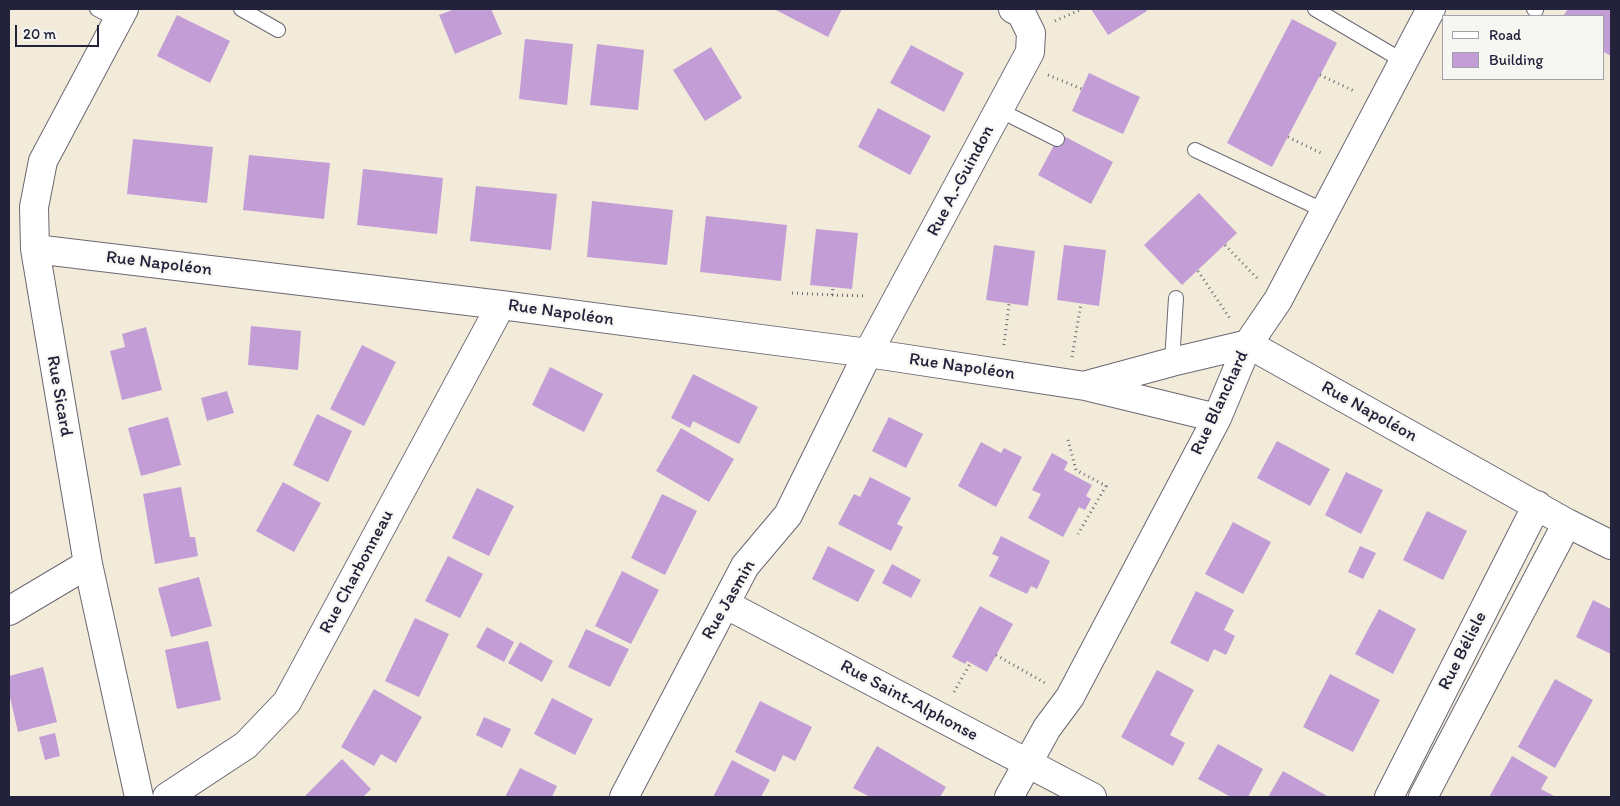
<!DOCTYPE html>
<html>
<head>
<meta charset="utf-8">
<style>
	body { margin:0 }
	#map { position:relative; width:1620px; height:806px; overflow:hidden; background:#f2ebda; font-family:Itim,sans-serif }
	canvas { display:block }
	.frame { position:absolute; inset:0; border:10px solid #22223b; pointer-events:none }
	.legend { position:absolute; left:1442px; top:15px; width:162px; height:65px; box-sizing:border-box; background:#f6f6f2; border:1px solid #a1a1a9; margin:0; padding:6px 9px; list-style:none; font-size:15px; color:#22223b }
	.legend li { display:flex; align-items:center; gap:10px; height:25px }
	.legend b { width:25px; border:1px solid #a1a1a9 }
	.scale { position:absolute; left:15px; top:25px; width:84px; height:22px; box-sizing:border-box; border:2px solid #22223b; border-top:0; padding-left:6px; font-size:15px; line-height:18px; white-space:nowrap; color:#22223b; -webkit-text-stroke:4px #f6f6f2; paint-order:stroke }
</style>
</head>
<body>
<div id="map">
<canvas width="1620" height="806"></canvas>
<div class="frame"></div>
<ul class="legend">
<li><b style="height:6px;background:#fff"></b>Road</li>
<li><b style="height:14px;background:#c39ed6"></b>Building</li>
</ul>
<div class="scale">20 m</div>
</div>
<script>
const c = document.querySelector('canvas').getContext('2d');
c.lineJoin = 'round';
function fillPath(path, color) {
  c.fillStyle = color;
  c.fill(path, 'evenodd');
}
function shape(rows) {
  const path = new Path2D();
  for (const r of rows) {
    path.moveTo(r[0], r[1]);
    for (let i = 2; i < r.length; i += 2) path.lineTo(r[i], r[i + 1]);
  }
  return path;
}
function trace(path, color, width, dash) {
  c.strokeStyle = color;
  c.lineWidth = width;
  c.lineCap = dash ? 'butt' : 'round';
  c.setLineDash(dash || []);
  c.stroke(path);
}
function write(font, color, halo, rows, align = 'center') {
  c.font = font + ' Itim,sans-serif';
  c.lineWidth = 4.5;
  c.setLineDash([]);
  c.textBaseline = 'middle';
  c.strokeStyle = halo;
  c.fillStyle = color;
  for (const [text, x, y, turn = 0] of rows) {
    c.save();
    c.translate(x, y);
    c.rotate((+turn || 0) * Math.PI / 180);
    c.textAlign = isNaN(turn) ? turn : align;
    if (halo) c.strokeText(text, 0, 0);
    c.fillText(text, 0, 0);
    c.restore();
  }
}
fillPath(shape([
	[455,9,491,9,502,34,455,54,439,15],
	[774,9,842,9,828,37],
	[1091,9,1145,9,1147,11,1108,35],
	[1568,9,1611,9,1611,56,1604,52,1604,16,1563,16],
	[177,15,230,41,210,83,157,56],
	[1292,19,1337,43,1272,167,1227,143],
	[525,39,573,44,567,105,519,99],
	[597,44,644,50,638,110,590,105],
	[911,45,964,73,944,112,890,83],
	[711,47,742,98,705,121,673,70],
	[1089,73,1140,97,1123,134,1072,111],
	[878,108,931,136,910,175,858,147],
	[1060,134,1113,162,1091,204,1038,175],
	[133,139,213,147,207,203,127,194],
	[249,155,330,163,324,219,243,210],
	[363,169,443,178,437,234,357,225],
	[476,186,557,194,551,250,470,241],
	[1199,193,1237,233,1182,285,1144,245],
	[592,201,673,210,667,265,587,257],
	[706,216,787,225,781,281,700,272],
	[816,229,858,233,852,289,810,285],
	[994,245,1035,251,1028,306,986,300],
	[1064,245,1106,250,1099,306,1057,300],
	[251,326,301,331,298,370,248,365],
	[146,327,162,390,122,400,110,351,125,347,122,334],
	[362,345,396,362,364,426,330,409],
	[550,367,603,394,584,432,532,405],
	[693,374,758,407,739,444,693,421,690,428,671,418],
	[227,391,234,413,207,421,201,398],
	[317,414,352,431,328,482,293,465],
	[168,417,181,465,141,476,128,428],
	[889,417,923,434,906,468,872,451],
	[681,428,734,459,709,502,656,471],
	[1277,441,1330,469,1310,506,1257,478],
	[981,442,1001,453,1004,448,1022,457,996,507,958,486],
	[1052,453,1068,462,1064,470,1092,485,1086,496,1091,499,1085,510,1079,507,1063,537,1028,518,1041,494,1032,490],
	[1346,472,1383,490,1361,534,1325,515],
	[870,477,911,498,897,524,903,527,891,551,838,524,854,494,860,497],
	[283,482,321,503,294,552,256,531],
	[181,487,190,537,195,537,198,556,155,564,143,494],
	[477,488,514,506,489,556,452,538],
	[662,494,697,511,665,575,631,558],
	[1427,511,1467,531,1443,580,1403,560],
	[1233,522,1271,542,1243,594,1205,574],
	[1001,536,1050,561,1037,589,1031,586,1027,594,989,576,999,557,992,554],
	[828,546,875,570,858,602,812,579],
	[1360,546,1376,553,1363,579,1348,572],
	[448,556,483,574,460,618,425,601],
	[892,564,921,580,911,598,882,583],
	[622,571,659,590,631,644,595,626],
	[199,577,212,626,171,637,158,588],
	[1196,591,1234,610,1224,630,1235,636,1226,655,1214,649,1208,662,1170,643],
	[1593,600,1611,609,1611,654,1576,637],
	[980,606,1013,624,987,672,967,661,965,664,952,657],
	[1379,609,1416,629,1393,674,1355,654],
	[415,618,449,634,419,697,385,681],
	[487,627,514,642,504,662,476,647],
	[586,629,629,649,610,687,568,667],
	[208,641,221,700,177,709,165,650],
	[520,642,553,661,542,682,508,663],
	[43,667,57,722,18,732,9,693,9,676],
	[1157,670,1194,690,1170,735,1185,743,1173,766,1121,737],
	[1330,674,1380,700,1353,752,1303,727],
	[1555,679,1593,700,1555,768,1518,747],
	[374,689,422,717,396,763,381,754,374,766,341,747],
	[552,698,593,719,575,755,534,734],
	[760,701,812,727,795,761,783,755,775,772,735,752],
	[484,717,511,729,502,748,476,735],
	[55,733,60,756,45,760,39,737],
	[1218,744,1263,769,1248,797,1231,797,1198,779],
	[877,746,946,787,940,797,870,797,853,788],
	[1512,756,1548,777,1541,789,1556,797,1489,797],
	[342,759,371,789,363,797,304,797],
	[732,760,770,780,761,797,713,797],
	[520,768,557,786,552,797,505,797],
	[1283,771,1329,797,1268,797]
]), '#c39ed6');
const lane = shape([
	[97,9,118,20],
	[241,9,278,30],
	[1315,9,1403,61],
	[1534,9,1536,10],
	[999,110,1057,139],
	[1195,150,1325,211],
	[1172,362,1176,298]
]);
const street = shape([
	[124,9,43,161,34,207,35,249,88,564,139,797],
	[35,249,501,305,868,353,1085,386,1217,418],
	[1087,385,1172,362,1248,344,1567,523,1611,545],
	[725,604,1092,797],
	[9,611,88,564],
	[167,797,246,745,287,702,501,305],
	[624,797,745,566,788,515,868,353,1030,52,1031,33,1021,13,1013,9],
	[1009,797,1047,728,1070,697,1217,418,1248,344,1278,300,1431,9],
	[1389,797,1537,505],
	[1423,797,1567,523]
]);
trace(lane, '#6b6873', 16);
trace(street, '#6b6873', 30);
trace(shape([
	[1055,21,1082,9],
	[1048,75,1082,89],
	[1320,75,1356,92],
	[1288,137,1323,154],
	[1225,245,1257,278],
	[1198,271,1231,320],
	[792,293,832,295,833,288],
	[832,295,867,296],
	[1004,345,1009,304],
	[1072,357,1081,303],
	[1068,440,1076,470,1106,486,1078,534],
	[996,655,1045,683],
	[954,692,971,662]
]), '#6b6873', 3, [1, 4]);
trace(lane, '#fff', 14);
trace(street, '#fff', 28);
write('18px', '#22223b', '#f6f6f2', [
	["Rue A.-Guindon",961,181,-62],
	["Rue Napoléon",159,264,7],
	["Rue Napoléon",561,313,8],
	["Rue Napoléon",962,367,8],
	["Rue Sicard",59,396,80],
	["Rue Blanchard",1220,403,-65],
	["Rue Napoléon",1369,412,29],
	["Rue Charbonneau",357,572,-62],
	["Rue Jasmin",729,600,-60],
	["Rue Bélisle",1463,651,-63],
	["Rue Saint-Alphonse",909,701,28]
]);
</script>
</body>
</html>
